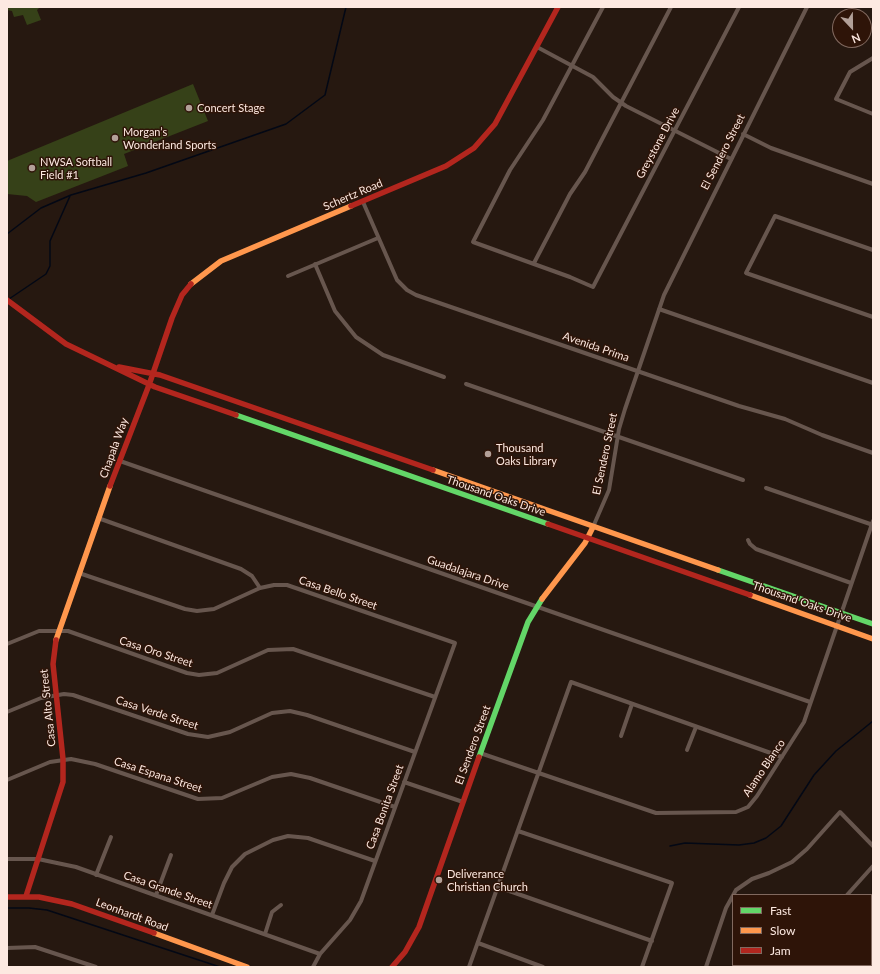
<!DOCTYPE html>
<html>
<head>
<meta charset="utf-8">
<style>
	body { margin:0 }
	#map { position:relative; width:880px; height:974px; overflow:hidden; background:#261810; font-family:Lato,sans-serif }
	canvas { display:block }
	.frame { position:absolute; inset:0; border:8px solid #fde9e1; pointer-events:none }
	.legend { position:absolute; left:732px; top:894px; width:140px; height:72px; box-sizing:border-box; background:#2e1408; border:1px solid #81695f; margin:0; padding:5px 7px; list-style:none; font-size:12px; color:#fde9e1 }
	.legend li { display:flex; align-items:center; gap:8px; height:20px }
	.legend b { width:20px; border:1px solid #81695f }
	.north { position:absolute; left:832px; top:8px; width:40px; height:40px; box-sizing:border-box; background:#2e1408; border:1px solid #81695f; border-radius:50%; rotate:158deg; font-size:11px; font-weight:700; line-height:16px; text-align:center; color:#fde9e1 }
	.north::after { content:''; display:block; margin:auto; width:14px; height:18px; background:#b2a098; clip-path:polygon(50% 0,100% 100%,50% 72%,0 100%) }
</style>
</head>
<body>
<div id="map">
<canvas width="880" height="974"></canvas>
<div class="frame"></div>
<ul class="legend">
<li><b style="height:5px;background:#63d668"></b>Fast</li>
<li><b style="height:5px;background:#ff974d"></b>Slow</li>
<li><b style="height:5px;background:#b3261e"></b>Jam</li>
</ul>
<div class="north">N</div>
</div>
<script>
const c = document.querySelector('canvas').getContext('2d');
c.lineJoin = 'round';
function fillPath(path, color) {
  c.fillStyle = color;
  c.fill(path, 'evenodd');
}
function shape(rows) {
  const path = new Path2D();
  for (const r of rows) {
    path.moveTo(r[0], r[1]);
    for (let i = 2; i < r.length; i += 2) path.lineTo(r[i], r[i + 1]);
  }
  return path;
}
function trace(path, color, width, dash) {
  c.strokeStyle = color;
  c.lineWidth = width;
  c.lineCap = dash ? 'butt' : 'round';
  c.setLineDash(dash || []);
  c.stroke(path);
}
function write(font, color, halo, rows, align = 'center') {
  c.font = font + ' Lato,sans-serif';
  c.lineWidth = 3;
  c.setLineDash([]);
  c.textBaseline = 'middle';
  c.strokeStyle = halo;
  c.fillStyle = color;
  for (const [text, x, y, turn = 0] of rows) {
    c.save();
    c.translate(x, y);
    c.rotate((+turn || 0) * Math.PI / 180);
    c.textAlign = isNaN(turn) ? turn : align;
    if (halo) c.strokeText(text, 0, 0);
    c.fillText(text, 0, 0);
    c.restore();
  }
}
fillPath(shape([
	[7,7,40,7,37,10,41,20,27,25,23,15,14,17,12,11,7,10],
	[193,84,208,121,124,154,128,166,36,202,27,196,7,194,7,161]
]), '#364118');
trace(shape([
	[7,234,41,208,71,195,146,173,286,124,325,95,346,7],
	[9,299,46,274,50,266,50,241,70,196],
	[670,846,685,843,739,845,754,843,766,838,781,826,814,775,836,751,873,721],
	[7,908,29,908,47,910,220,967]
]), '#030815', 1.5);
trace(shape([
	[603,7,543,120,510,170,473,242,570,277,593,287,739,7],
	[537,47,593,77,613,97,626,106,731,159],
	[873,58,850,72,836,99,873,114],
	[743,134,771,148,873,184],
	[363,202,397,280,407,290,416,295,739,406,785,419,822,435,873,453],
	[873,250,775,216,746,273,873,317],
	[534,263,570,194,585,172,671,7],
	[315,264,335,311,356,337,383,355,444,377],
	[288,276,378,238],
	[659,309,873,383],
	[466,384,743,480],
	[120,461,810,702],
	[766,488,873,525],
	[98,518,241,569,252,576,260,588],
	[593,527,609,490,619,429,625,409,664,295,807,7],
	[748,540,750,544,756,549,851,583],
	[79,573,185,609,197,611,214,609,260,588,274,585,287,585,455,643,361,901,350,920,320,954,313,967],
	[7,644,39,631,68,631,187,673,199,675,217,673,268,650,293,649,435,697],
	[7,712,41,698,64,694,73,695,188,734,208,737,230,732,272,713,290,711,307,715,415,752],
	[621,736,632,704],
	[687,750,696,727],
	[480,753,656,813,736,812,748,807,757,796,804,722,873,521],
	[7,780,50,762,71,759,95,764,198,799,222,798,272,777,291,774,310,778,395,807],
	[404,782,463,802],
	[518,831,672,883,642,967],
	[7,859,38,859,76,867,320,954],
	[96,875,111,837],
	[498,887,652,941],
	[156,895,171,855],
	[847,895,873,866],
	[212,915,224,883,232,867,245,854,273,840,288,836,308,838,375,861],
	[265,934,272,912,281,905],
	[478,943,543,967],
	[7,948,35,947,96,967],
	[469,967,571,682,782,757],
	[706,967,726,908,736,890,752,879,769,873,792,862,807,849,840,812,873,846],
	[770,967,771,965]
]), '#67564e', 4);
trace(shape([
	[236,415,548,524],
	[718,570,873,624],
	[479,757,528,622,542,599]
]), '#63d668', 5.5);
trace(shape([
	[191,284,221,261,351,206],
	[433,470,718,570],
	[750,595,873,639],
	[542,599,585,543,593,527],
	[56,640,110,486],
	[154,933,247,967]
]), '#ff974d', 5.5);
trace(shape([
	[351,206,446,166,474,148,495,124,558,7],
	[7,300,66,344,155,387,236,415],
	[119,367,160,375,433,470],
	[110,486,149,385,172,318,182,295,191,284],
	[548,524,750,595],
	[26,896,63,782,63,759,53,664,56,640],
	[7,897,39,897,72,904,154,933],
	[392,967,405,952,419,927,479,757]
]), '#b3261e', 5.5);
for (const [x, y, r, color] of [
	[189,108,4,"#b2a098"],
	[115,138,4,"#b2a098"],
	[32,168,4,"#b2a098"],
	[488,454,4,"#b2a098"],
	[439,880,4,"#b2a098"]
]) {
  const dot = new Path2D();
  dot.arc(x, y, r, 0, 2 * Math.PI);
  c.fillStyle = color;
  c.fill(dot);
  trace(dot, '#2e1408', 1.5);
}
write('11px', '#fde9e1', '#2e1408', [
	["Concert Stage",197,108],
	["Morgan’s",123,132],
	["Wonderland Sports",123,145],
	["NWSA Softball",40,162],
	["Field #1",40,175],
	["Thousand",496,448],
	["Oaks Library",496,461],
	["Deliverance",447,874],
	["Christian Church",447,887]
], 'left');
write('11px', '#fde9e1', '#2e1408', [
	["Greystone Drive",658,143,-62],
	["El Sendero Street",723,152,-63],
	["Schertz Road",353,195,-23],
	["Avenida Prima",596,347,19],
	["Chapala Way",114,448,-70],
	["El Sendero Street",605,454,-78],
	["Thousand Oaks Drive",496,496,19],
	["Guadalajara Drive",468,573,19],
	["Casa Bello Street",338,593,19],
	["Thousand Oaks Drive",802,602,19],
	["Casa Oro Street",156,652,18],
	["Casa Alto Street",48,708,-96],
	["Casa Verde Street",157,713,18],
	["El Sendero Street",473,745,-70],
	["Alamo Blanco",764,768,-56],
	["Casa Espana Street",158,775,18],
	["Casa Bonita Street",385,807,-70],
	["Casa Grande Street",168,890,19],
	["Leonhardt Road",132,915,20]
]);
</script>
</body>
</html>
